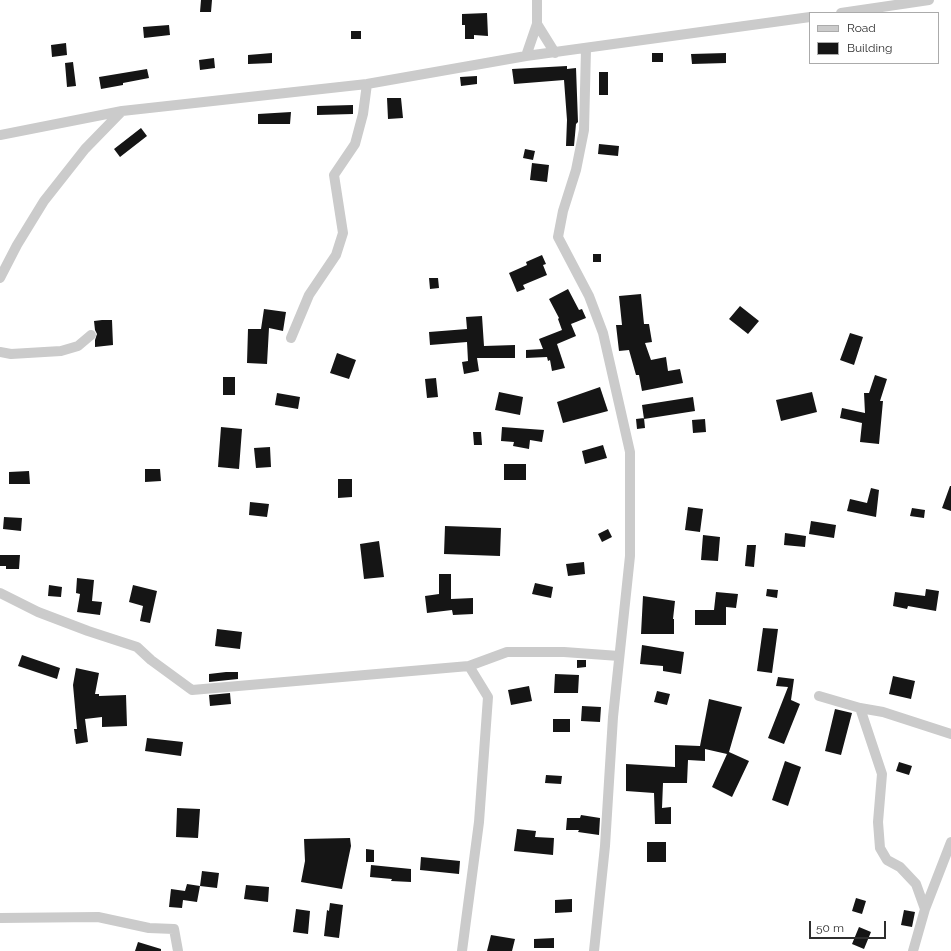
<!DOCTYPE html>
<html>
<head>
<meta charset="utf-8">
<style>
	body { margin:0 }
	#map { position:relative; width:951px; height:951px; overflow:hidden; background:#fff; font-family:Raleway,sans-serif }
	canvas { display:block }
	.legend { position:absolute; left:809px; top:12px; width:130px; height:52px; box-sizing:border-box; background:#fff; border:1px solid #ababab; margin:0; padding:5px 7px; list-style:none; font-size:12px; color:#2e2e2e }
	.legend li { display:flex; align-items:center; gap:8px; height:20px }
	.legend b { width:20px; border:1px solid #ababab }
	.scale { position:absolute; left:809px; top:921px; width:77px; height:18px; box-sizing:border-box; border:2px solid #2e2e2e; border-top:0; padding-left:5px; font-size:12px; line-height:14px; white-space:nowrap; color:#2e2e2e; -webkit-text-stroke:3px #fff; paint-order:stroke }
</style>
</head>
<body>
<div id="map">
<canvas width="951" height="951"></canvas>
<ul class="legend">
<li><b style="height:5px;background:#cbcbcb"></b>Road</li>
<li><b style="height:11px;background:#151515"></b>Building</li>
</ul>
<div class="scale">50 m</div>
</div>
<script>
const c = document.querySelector('canvas').getContext('2d');
c.lineJoin = 'round';
function fillPath(path, color) {
  c.fillStyle = color;
  c.fill(path, 'evenodd');
}
function shape(rows) {
  const path = new Path2D();
  for (const r of rows) {
    path.moveTo(r[0], r[1]);
    for (let i = 2; i < r.length; i += 2) path.lineTo(r[i], r[i + 1]);
  }
  return path;
}
function trace(path, color, width, dash) {
  c.strokeStyle = color;
  c.lineWidth = width;
  c.lineCap = dash ? 'butt' : 'round';
  c.setLineDash(dash || []);
  c.stroke(path);
}
fillPath(shape([
	[201,0,212,0,211,12,200,12],
	[487,13,488,36,474,35,474,39,465,39,465,25,462,25,462,14],
	[169,25,170,35,144,38,143,27],
	[351,31,361,31,361,39,351,39],
	[66,43,67,55,52,57,51,45],
	[272,53,272,63,248,64,248,55],
	[652,53,663,53,663,62,652,62],
	[726,53,726,63,692,64,691,54],
	[214,58,215,68,200,70,199,60],
	[73,62,76,86,67,87,65,63],
	[567,66,567,69,576,68,578,122,576,124,574,146,566,146,567,120,564,80,514,84,512,69],
	[147,69,149,78,123,83,123,85,101,89,99,77],
	[599,72,608,72,608,95,599,95],
	[477,76,477,84,461,86,460,77],
	[387,98,401,98,403,118,388,119],
	[353,105,353,114,317,115,317,106],
	[291,112,290,124,258,124,258,114],
	[141,128,147,136,120,157,114,149],
	[599,144,619,146,618,156,598,154],
	[525,149,535,151,533,160,523,158],
	[532,163,549,165,547,182,530,180],
	[593,254,601,254,601,262,593,262],
	[542,255,546,264,543,265,547,275,523,285,525,289,517,292,509,273,527,265,526,262],
	[429,278,438,278,439,288,430,289],
	[568,289,579,310,582,309,586,318,571,324,576,336,557,344,565,368,552,371,550,360,548,361,547,357,526,358,526,350,543,349,539,339,562,330,558,319,559,318,549,299],
	[641,294,644,324,649,324,652,342,645,343,651,360,666,357,668,371,680,369,683,383,642,391,639,375,636,375,629,350,619,351,616,325,622,325,619,296],
	[740,306,759,321,748,334,729,319],
	[264,309,286,312,283,331,269,328,267,364,247,363,248,329,261,329],
	[482,316,484,346,515,345,515,358,477,358,479,371,464,374,462,362,468,361,467,342,430,345,429,332,467,329,466,317],
	[102,320,112,320,113,345,95,347,95,340,97,334,95,330,94,321],
	[850,333,863,337,854,365,840,360],
	[337,353,356,360,349,379,330,373],
	[875,375,887,379,880,401,883,401,879,444,860,442,862,423,840,418,842,408,865,413,864,393,869,393],
	[223,377,235,377,235,395,223,395],
	[436,378,438,397,427,398,425,379],
	[600,387,608,411,563,423,557,402],
	[499,392,523,397,520,415,495,410],
	[812,392,817,412,781,421,776,400],
	[277,393,300,397,298,409,275,405],
	[693,397,695,411,644,419,642,405],
	[644,418,645,428,637,429,636,419],
	[705,419,706,432,693,433,692,420],
	[221,427,242,429,239,469,218,467],
	[502,427,544,430,542,442,530,440,529,449,513,446,514,442,501,441],
	[473,432,481,432,482,445,474,445],
	[603,445,607,458,585,464,582,451],
	[270,447,271,467,256,468,254,448],
	[504,464,526,464,526,480,504,480],
	[145,469,160,469,161,481,145,482],
	[29,471,30,484,9,484,9,472],
	[338,479,352,479,352,497,338,498],
	[950,486,951,486,951,511,942,508],
	[871,488,879,490,876,517,847,511,850,499,867,503],
	[250,502,269,504,267,517,249,515],
	[688,507,703,509,700,532,685,530],
	[912,508,925,510,924,518,910,516],
	[4,517,22,518,21,531,3,529],
	[811,521,836,525,834,538,809,534],
	[445,526,501,528,500,556,444,554],
	[608,529,612,537,602,542,598,534],
	[785,533,806,536,805,547,784,545],
	[703,535,720,537,718,561,701,560],
	[379,541,384,577,364,579,360,544],
	[747,545,756,545,754,567,745,566],
	[0,555,20,555,19,569,6,569,6,566,0,566],
	[584,562,585,574,568,576,566,564],
	[439,574,451,574,451,599,473,598,473,614,453,615,452,610,427,613,425,596,439,594],
	[77,578,94,580,92,601,102,602,100,615,77,612,80,594,76,593],
	[535,583,553,587,551,598,532,594],
	[49,585,62,587,61,597,48,596],
	[133,585,157,591,150,623,140,621,143,606,129,602],
	[767,589,778,590,777,598,766,596],
	[926,589,939,591,936,611,908,606,907,609,893,606,895,592,925,596],
	[716,592,738,594,736,608,726,607,726,625,695,625,695,610,714,610],
	[643,596,675,601,673,619,674,619,674,634,641,634],
	[763,628,778,629,772,673,757,671],
	[217,629,242,632,240,649,215,646],
	[642,645,684,652,681,674,663,671,663,666,640,664],
	[22,655,60,668,57,679,18,666],
	[577,660,586,660,586,667,577,668],
	[76,668,99,673,95,694,99,694,99,696,126,695,127,726,102,727,102,717,85,719,88,742,76,744,74,729,77,729,73,685],
	[226,672,238,672,238,679,209,682,209,674],
	[555,674,579,675,578,693,554,693],
	[893,676,915,681,911,699,889,694],
	[778,677,794,679,791,700,800,704,784,744,768,738,788,687,776,686],
	[529,686,532,701,511,705,508,690],
	[657,691,670,694,667,705,654,702],
	[230,693,231,704,210,706,209,695],
	[709,699,742,707,729,752,749,761,732,797,712,787,727,754,705,749,705,761,688,760,687,783,663,783,662,808,671,807,671,824,655,824,654,793,626,791,626,764,675,767,675,745,700,746],
	[582,706,601,707,600,722,581,721],
	[835,709,852,713,841,755,825,751],
	[553,719,570,719,570,732,553,732],
	[147,738,183,742,181,756,145,751],
	[785,761,801,767,788,806,772,800],
	[899,762,912,766,909,775,896,771],
	[546,775,562,776,561,784,545,783],
	[177,808,200,809,198,838,176,837],
	[581,815,600,818,599,835,578,832,579,830,566,830,567,818,580,818],
	[517,829,536,831,535,837,554,838,553,855,514,851],
	[350,838,351,846,342,889,301,882,305,861,304,839],
	[647,842,666,842,666,862,647,862],
	[366,849,374,850,374,862,366,862],
	[421,857,460,861,459,874,420,870],
	[371,865,411,869,411,882,391,881,392,879,370,877],
	[202,871,219,873,217,888,200,886],
	[187,884,200,886,197,902,183,900,182,908,169,907,171,889,185,891],
	[246,885,269,887,268,902,244,899],
	[856,898,866,901,862,914,852,911],
	[572,899,572,912,555,913,555,900],
	[330,903,343,905,339,938,324,936,327,910,329,911],
	[296,909,310,911,308,934,293,932],
	[904,910,915,912,912,927,901,925],
	[859,927,871,932,864,949,852,944],
	[491,935,515,939,512,951,487,951],
	[554,938,554,948,534,948,534,939],
	[138,942,161,949,161,951,135,951]
]), '#151515');
trace(shape([
	[841,13,929,0],
	[537,24,555,53],
	[586,49,584,130,576,170,563,211,558,237,589,296,603,333,630,452,630,556,613,717,605,846,594,951],
	[526,56,537,24,537,0],
	[0,135,122,111,367,84,526,56,810,17],
	[0,278,17,245,44,201,85,149,122,111],
	[291,338,309,295,336,255,343,233,334,175,355,144,363,114,367,84],
	[0,352,11,354,61,351,78,346,91,335],
	[0,593,38,612,88,631,137,647,151,660,192,690,469,666,507,652,564,652,619,656],
	[819,696,860,708,883,712,951,734],
	[860,708,882,774,878,822,880,848,887,860,900,867,916,884,925,909,913,951],
	[925,909,951,842],
	[0,918,98,917,149,928,174,929,178,951],
	[462,951,479,822,488,697,469,666]
]), '#cbcbcb', 10);
</script>
</body>
</html>
